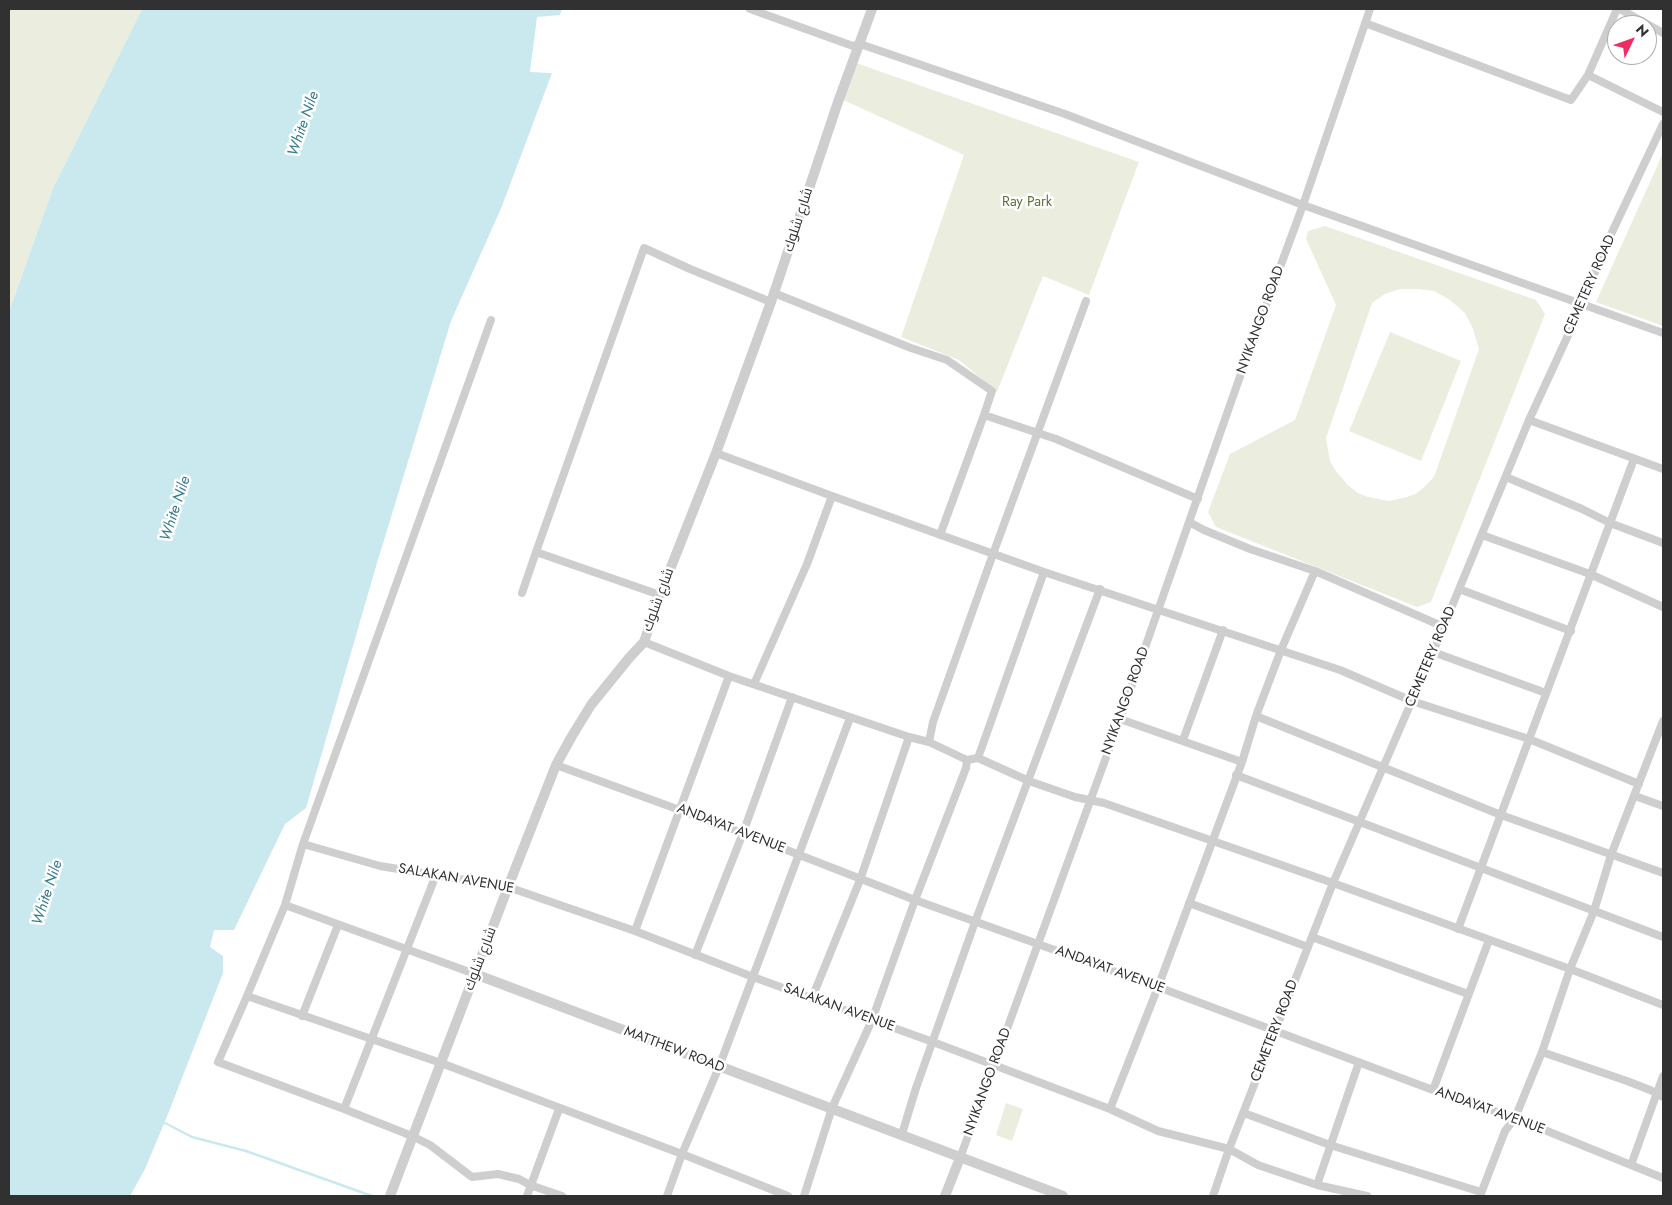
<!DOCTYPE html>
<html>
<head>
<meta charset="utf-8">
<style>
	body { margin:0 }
	#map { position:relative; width:1672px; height:1205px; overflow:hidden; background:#fff; font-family:Jost,sans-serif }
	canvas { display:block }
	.frame { position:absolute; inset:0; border:10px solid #313131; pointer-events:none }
	.north { position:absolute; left:1607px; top:15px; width:50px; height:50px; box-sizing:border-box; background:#fff; border:1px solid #adadad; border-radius:50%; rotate:48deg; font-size:14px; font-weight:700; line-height:20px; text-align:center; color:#313131 }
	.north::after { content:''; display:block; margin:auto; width:18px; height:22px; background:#ef2c64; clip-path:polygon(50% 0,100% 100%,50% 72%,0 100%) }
</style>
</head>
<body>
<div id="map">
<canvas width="1672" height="1205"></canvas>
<div class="frame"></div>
<div class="north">N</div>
</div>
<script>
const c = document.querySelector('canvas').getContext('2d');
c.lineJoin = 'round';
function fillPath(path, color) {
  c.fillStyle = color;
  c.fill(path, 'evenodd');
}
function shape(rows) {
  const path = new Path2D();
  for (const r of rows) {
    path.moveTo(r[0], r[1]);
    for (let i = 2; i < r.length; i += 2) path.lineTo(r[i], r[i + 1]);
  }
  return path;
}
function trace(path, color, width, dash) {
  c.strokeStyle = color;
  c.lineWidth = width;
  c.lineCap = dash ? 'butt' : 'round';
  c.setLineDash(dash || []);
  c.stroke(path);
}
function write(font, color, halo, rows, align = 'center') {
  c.font = font + ' Jost,Cairo,sans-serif';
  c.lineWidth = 5;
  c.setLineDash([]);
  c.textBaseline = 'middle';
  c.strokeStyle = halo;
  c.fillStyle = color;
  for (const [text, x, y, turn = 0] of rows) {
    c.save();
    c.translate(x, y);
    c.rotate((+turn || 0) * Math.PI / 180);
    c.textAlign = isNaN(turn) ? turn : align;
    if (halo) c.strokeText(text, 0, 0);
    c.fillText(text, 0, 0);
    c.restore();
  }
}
fillPath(shape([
	[9,9,142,9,53,188,9,312],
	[856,63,1139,162,1089,295,1043,276,997,392,959,360,901,337,964,155,843,100],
	[1663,153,1663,326,1596,302],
	[1325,226,1536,300,1545,314,1431,602,1417,607,1216,527,1208,512,1230,454,1295,420,1336,305,1306,239,1308,231],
	[1400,289,1417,289,1434,291,1450,300,1465,313,1473,329,1479,349,1434,477,1422,489,1415,494,1407,497,1389,501,1368,497,1358,493,1348,485,1335,470,1330,461,1326,438,1372,303,1385,294],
	[1390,332,1461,361,1421,461,1349,431],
	[1006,1103,1023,1109,1012,1141,996,1135]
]), '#ebeedf');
fillPath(shape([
	[142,9,562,9,560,15,537,17,530,72,552,73,502,206,451,321,377,563,306,808,285,824,234,930,214,930,210,947,223,956,223,973,168,1114,145,1169,130,1196,9,1196,9,312,53,188]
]), '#cae9ef');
trace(shape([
	[165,1123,192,1137,246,1151,372,1196]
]), '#cae9ef', 2.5);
trace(shape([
	[750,9,853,46,860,44,1065,114,1303,205,1663,333],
	[1620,9,1663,33],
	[1365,23,1571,100,1588,75,1663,112],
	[1588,75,1617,9],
	[774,293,911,348,947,360,992,391,984,415,1056,439,1198,499],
	[491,320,303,844,285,905,247,996,441,1063,682,1154,788,1196],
	[1529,420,1663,469],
	[716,453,832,496,1044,572,1340,670,1412,701,1529,739,1639,784],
	[1506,477,1582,509,1610,523,1663,543],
	[1189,522,1204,530,1250,549,1315,571,1444,627],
	[940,535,984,415],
	[1482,535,1590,574,1663,607],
	[536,552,644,248,690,269,771,302],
	[1459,589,1571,631],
	[522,593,536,552,660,595],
	[644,642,729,676,909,737,929,742,967,760,978,758,1029,781,1075,797,1104,803,1333,883,1570,969,1663,1005],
	[1433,652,1546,693],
	[754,684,807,564,832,496],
	[1256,716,1501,815,1663,873],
	[1120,719,1242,762],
	[1183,740,1223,630],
	[929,742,933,722,993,554,1086,301],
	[978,758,1044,572],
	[556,765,743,833,915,900,1158,987,1433,1090,1515,1118,1663,1178],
	[1236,775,1663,937],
	[1635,796,1663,806],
	[303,844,380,866,508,887,635,931,753,977,933,1042,1110,1109,1158,1131,1229,1149,1258,1165,1317,1185,1367,1196],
	[1189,903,1308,947],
	[285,905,475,974],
	[1458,929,1634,459],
	[635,931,729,676],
	[1312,937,1468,994],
	[695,955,743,833,792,697],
	[247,996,218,1062,344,1109,412,1136,430,1145,472,1177,498,1174,519,1179,530,1185,562,1196],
	[812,998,860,880,909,737],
	[302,1016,338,925],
	[1542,1052,1627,1081,1650,1090,1663,1097],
	[1433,1090,1489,940],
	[344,1109,436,875],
	[1110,1109,1158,987,1242,762,1256,716,1281,650,1315,571],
	[1244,1113,1330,1145,1481,1192],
	[902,1134,916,1088,975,922,1100,589],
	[960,1158,1120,719,1244,365,1303,205,1370,9],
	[1631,1165,1663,1076],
	[1317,1185,1359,1062],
	[527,1196,559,1109],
	[667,1196,682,1154,719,1067,850,718],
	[804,1196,832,1108,872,1020,915,900,966,768,967,760],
	[1213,1196,1229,1149,1333,883,1433,652,1529,420,1582,305,1605,247,1663,124],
	[1480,1196,1505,1131,1515,1118,1542,1052,1570,969,1594,911,1611,855,1663,721]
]), '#cecece', 8);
trace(shape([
	[475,974,1063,1196],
	[390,1196,508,887,556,765,572,736,591,705,629,658,644,642,660,595,716,453,771,302,838,102,872,9],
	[945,1196,960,1158]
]), '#cecece', 10);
write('14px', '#5f703b', '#fff', [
	["Ray Park",1027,203]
]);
write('14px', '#313131', '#fff', [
	["شارع شلوك",799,220,-72],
	["CEMETERY ROAD",1590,285,-66],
	["NYIKANGO ROAD",1261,320,-70],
	["شارع شلوك",659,600,-70],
	["CEMETERY ROAD",1431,657,-67],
	["NYIKANGO ROAD",1126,701,-70],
	["ANDAYAT AVENUE",731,829,21],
	["SALAKAN AVENUE",456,879,10],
	["شارع شلوك",481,959,-69],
	["ANDAYAT AVENUE",1110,970,20],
	["SALAKAN AVENUE",839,1008,20],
	["CEMETERY ROAD",1275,1031,-69],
	["MATTHEW ROAD",674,1050,21],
	["NYIKANGO ROAD",988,1082,-70],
	["ANDAYAT AVENUE",1490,1111,20]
]);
write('italic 15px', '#357d8b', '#fff', [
	["White Nile",304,124,-71],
	["White Nile",176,509,-72],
	["White Nile",48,893,-72]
]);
</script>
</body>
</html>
